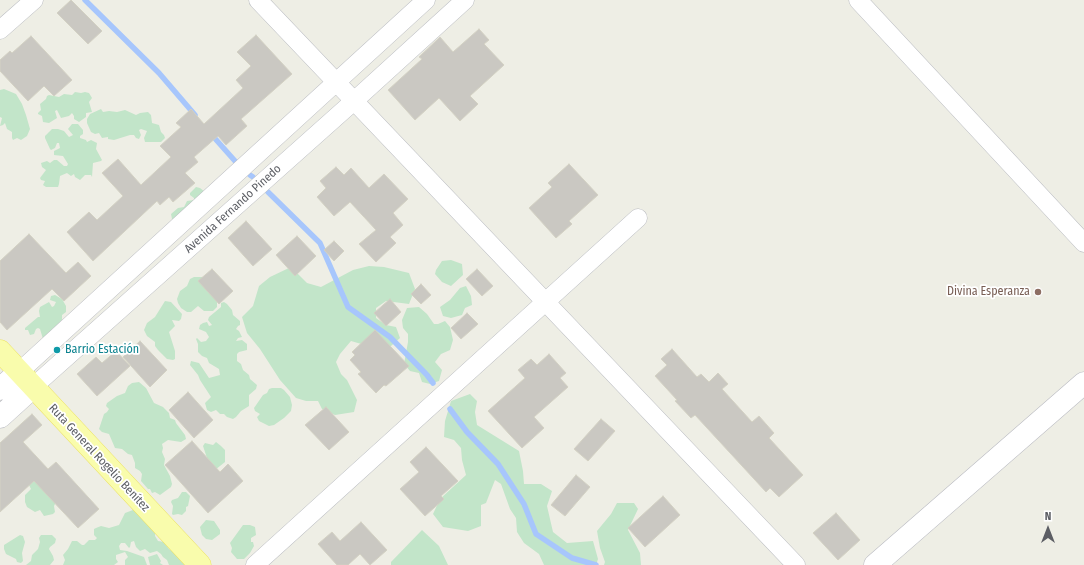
<!DOCTYPE html>
<html>
<head>
<meta charset="utf-8">
<style>
	body { margin:0 }
	#map { position:relative; width:1084px; height:565px; overflow:hidden; background:#eeeee5; font-family:"Fira Sans Condensed",sans-serif }
	canvas { display:block }
	.north { position:absolute; left:1028px; top:509px; width:40px; height:40px; -webkit-text-stroke:3px #fff; paint-order:stroke; rotate:0deg; font-size:11px; font-weight:700; line-height:16px; text-align:center; color:#5c5e64 }
	.north::after { content:''; display:block; margin:auto; width:14px; height:18px; background:#5c5e64; clip-path:polygon(50% 0,100% 100%,50% 72%,0 100%) }
</style>
</head>
<body>
<div id="map">
<canvas width="1084" height="565"></canvas>
<div class="north">N</div>
</div>
<script>
const c = document.querySelector('canvas').getContext('2d');
c.lineJoin = 'round';
function fillPath(path, color) {
  c.fillStyle = color;
  c.fill(path, 'evenodd');
}
function shape(rows) {
  const path = new Path2D();
  for (const r of rows) {
    path.moveTo(r[0], r[1]);
    for (let i = 2; i < r.length; i += 2) path.lineTo(r[i], r[i + 1]);
  }
  return path;
}
function trace(path, color, width, dash) {
  c.strokeStyle = color;
  c.lineWidth = width;
  c.lineCap = dash ? 'butt' : 'round';
  c.setLineDash(dash || []);
  c.stroke(path);
}
function write(font, color, halo, rows, align = 'center') {
  c.font = font + ' "Fira Sans Condensed",sans-serif';
  c.lineWidth = 3.5;
  c.setLineDash([]);
  c.textBaseline = 'middle';
  c.strokeStyle = halo;
  c.fillStyle = color;
  for (const [text, x, y, turn = 0] of rows) {
    c.save();
    c.translate(x, y);
    c.rotate((+turn || 0) * Math.PI / 180);
    c.textAlign = isNaN(turn) ? turn : align;
    if (halo) c.strokeText(text, 0, 0);
    c.fillText(text, 0, 0);
    c.restore();
  }
}
fillPath(shape([
	[4,89,16,94,22,104,26,115,30,129,27,136,21,140,17,138,13,140,12,138,12,132,7,129,5,123,3,125,0,126,2,118,0,117,0,90],
	[75,92,81,93,85,92,89,93,92,98,89,102,92,112,86,113,86,117,79,122,74,119,74,116,72,113,69,116,61,118,57,110,55,111,57,118,49,123,43,122,42,116,38,114,38,113,41,110,40,104,46,99,47,96,49,95,59,97,64,94,72,95],
	[101,109,103,112,109,111,117,112,125,110,136,115,140,113,148,112,151,115,152,123,159,125,161,132,164,135,165,138,161,142,145,142,144,138,147,131,141,129,139,130,141,135,139,139,136,138,134,135,130,135,114,140,108,139,108,137,102,138,99,133,95,134,91,132,87,123,87,119,90,114],
	[72,124,78,124,83,130,83,134,80,136,80,138,86,140,87,142,91,140,97,143,96,149,102,160,101,161,93,163,92,177,91,175,85,175,80,180,75,177,74,174,71,176,67,173,60,176,59,184,58,187,46,187,43,185,45,181,41,180,40,178,46,170,42,167,41,163,47,161,50,163,54,160,57,160,64,166,67,166,68,164,63,156,54,155,54,151,60,148,59,143,57,143,55,148,51,150,50,149,45,138,45,136,52,129,58,129,64,131,69,137,73,135,68,129],
	[196,187,200,188,205,192,174,220,172,219,171,214,178,208,184,207,187,201,194,200,194,198,190,195,190,193],
	[451,260,462,264,463,275,451,286,442,282,435,274,436,270,442,261],
	[369,266,384,267,409,273,415,289,409,304,386,301,376,308,376,318,386,325,396,327,400,338,391,346,382,350,351,341,340,354,336,362,341,374,347,380,357,400,354,412,335,415,322,409,318,401,306,401,296,398,280,380,260,349,247,333,242,317,253,306,259,286,270,277,291,267,307,283,321,287,353,270],
	[194,277,203,277,217,298,217,307,213,311,204,311,198,306,191,312,187,312,181,308,178,303,177,299,180,291,187,286,190,279],
	[466,286,471,296,472,305,465,308,462,315,451,318,443,316,440,307,450,300,460,288],
	[55,295,62,299,66,306,66,312,62,315,62,320,55,327,52,329,51,332,43,339,40,329,38,328,36,329,34,334,30,335,28,330,25,330,25,328,38,317,40,317,39,311,40,307,49,302,52,307,54,306,56,302,50,300,51,296],
	[165,301,171,302,182,314,181,319,179,321,172,320,175,326,169,332,175,351,175,359,173,360,167,359,158,350,155,346,155,342,147,336,144,330,147,323,155,317],
	[224,302,227,304,232,310,233,315,240,321,240,325,238,326,236,329,239,331,242,337,238,338,236,341,242,340,247,344,247,350,239,352,237,354,237,361,241,364,243,370,249,375,250,379,257,385,256,389,249,395,249,406,241,411,236,417,233,419,227,417,224,414,220,414,216,410,211,412,207,410,205,403,211,397,200,380,198,375,190,365,191,361,199,363,209,378,220,375,219,369,209,363,207,358,202,356,198,352,198,344,196,339,197,338,201,342,206,341,209,337,206,332,199,329,200,325,203,323,207,322,209,326,212,325,208,320,209,317,221,307,221,303],
	[419,307,427,314,434,324,438,324,445,321,450,327,453,340,450,350,441,354,435,362,442,370,439,381,430,384,422,382,419,373,410,371,404,364,408,342,408,334,403,328,402,320,407,308],
	[139,382,146,388,154,403,163,407,169,413,170,418,175,420,176,423,185,435,186,439,181,442,168,440,162,444,163,448,162,452,165,459,164,465,170,476,172,484,171,487,160,495,155,492,152,493,150,489,148,489,141,481,142,474,140,471,135,468,135,463,132,455,128,454,122,449,115,448,109,434,102,432,99,429,104,414,107,412,109,409,106,406,107,403,117,396,125,393,128,386,132,383],
	[272,388,281,388,284,390,290,397,292,405,291,411,284,418,274,425,269,426,259,421,257,417,260,414,255,411,254,408,263,395,267,393,269,389],
	[470,394,477,401,475,412,477,425,519,451,523,471,524,484,541,484,552,491,547,506,553,532,567,543,593,541,598,559,596,565,544,565,539,554,524,543,517,532,516,518,510,509,501,484,495,480,486,503,481,505,481,526,468,531,443,527,433,514,440,499,466,475,462,460,461,448,454,440,444,437,445,421,451,401],
	[216,442,221,446,225,450,225,462,215,470,207,458,203,446,205,443,213,445],
	[36,477,56,502,54,506,55,512,53,514,44,516,40,510,35,512,27,507,25,502,25,495,31,489,28,483],
	[182,492,186,492,190,496,188,506,186,507,186,511,182,515,178,514,173,515,172,514,173,506,171,502,172,500,178,498],
	[617,503,634,503,638,509,628,530,640,553,641,565,604,565,605,562,600,548,597,531,611,514],
	[133,510,137,511,155,533,155,536,158,541,164,542,169,549,178,555,181,561,187,565,169,565,167,560,163,557,161,554,157,551,150,553,145,549,140,551,136,547,134,541,131,542,130,547,129,548,125,543,121,543,119,546,120,550,127,551,144,557,147,565,125,565,125,560,128,557,125,552,116,555,116,559,118,562,114,565,63,565,65,560,63,555,68,549,72,541,77,541,82,545,84,545,89,540,95,540,97,538,94,535,94,529,96,528,101,526,109,528,119,525,125,513],
	[206,520,214,521,220,530,220,534,212,540,206,539,202,535,200,527],
	[243,525,250,525,255,527,256,535,251,538,251,542,253,542,254,546,250,553,244,559,237,559,231,552,232,548,230,543],
	[422,530,439,546,448,565,391,565,391,562],
	[20,535,23,536,25,542,22,553,23,561,21,563,17,562,16,559,6,554,4,549,4,545],
	[41,535,52,535,56,539,55,543,50,547,49,549,53,556,54,560,50,565,26,565,31,561,32,555,38,549,40,542,39,538],
	[157,554,161,561,160,563,163,565,150,565,148,557]
]), '#c2e5c9');
trace(shape([
	[85,0,159,73,195,115],
	[211,134,235,161],
	[250,175,253,177],
	[268,192,320,243,348,307,390,337,427,375,433,383],
	[450,409,467,432,498,464,524,504,536,534,572,558,596,565]
]), '#a7c6fc', 5.5);
const building = shape([
	[71,0,102,31,88,44,57,13,71,0],
	[479,29,489,40,484,44,504,65,470,96,478,104,460,121,439,98,415,120,388,90,422,59,419,57,440,37,453,52,479,29],
	[256,35,292,74,241,119,247,126,226,145,218,136,194,157,198,162,185,173,195,183,173,202,169,197,160,205,157,201,93,261,67,232,89,212,97,220,123,196,102,173,118,159,141,185,171,157,160,146,181,127,176,123,191,109,204,124,243,88,236,80,251,66,237,52,256,35],
	[31,36,72,80,54,96,44,86,28,101,0,71,0,60,10,51,12,53,31,36],
	[569,164,598,195,569,221,572,224,556,238,529,208,552,187,548,183,569,164],
	[336,167,344,175,351,168,369,188,384,174,408,199,393,213,403,225,390,237,396,243,376,262,359,244,376,230,350,202,334,216,317,197,326,188,320,181,336,167],
	[246,221,272,249,253,266,228,238,246,221],
	[29,234,66,273,78,262,91,276,64,301,52,289,7,330,0,322,0,261,29,234],
	[297,236,316,256,295,276,276,255,297,236],
	[334,241,344,251,334,261,324,250,334,241],
	[212,269,233,291,219,304,198,281,212,269],
	[477,269,493,286,482,296,466,279,477,269],
	[421,284,431,295,421,304,411,294,421,284],
	[390,299,401,312,386,326,374,313,390,299],
	[467,313,478,324,461,339,451,328,467,313],
	[375,330,409,366,386,386,384,385,376,393,358,374,361,372,350,360,355,355,352,352,375,330],
	[140,341,167,370,150,387,123,357,140,341],
	[672,349,697,377,701,374,709,382,718,373,728,384,722,389,752,422,759,416,774,433,769,438,803,475,779,497,770,488,766,492,695,415,691,418,675,401,677,400,655,376,667,365,661,359,672,349],
	[116,351,130,366,97,396,77,374,96,357,102,363,116,351],
	[549,354,566,373,560,378,568,387,534,417,544,428,522,448,488,411,525,378,518,370,531,359,537,365,549,354],
	[188,392,213,420,194,438,169,410,188,392],
	[326,407,349,432,329,450,305,425,326,407],
	[32,414,42,425,23,442,48,469,56,462,99,509,78,528,34,481,0,512,0,443,32,414],
	[601,419,615,431,588,461,574,449,601,419],
	[192,441,220,472,228,464,243,481,208,513,165,465,192,441],
	[426,447,458,481,441,496,444,499,425,516,400,489,419,472,410,462,426,447],
	[576,475,590,487,565,516,551,505,576,475],
	[663,496,680,515,645,547,628,528,663,496],
	[836,513,860,540,838,560,813,533,836,513],
	[361,522,387,550,370,565,360,554,348,565,337,565,318,544,332,532,340,541,361,522]
]);
fillPath(building, '#cac8c2');
trace(building, '#d3d1c3', 1);
const street = shape([
	[258,0,796,565],
	[858,0,1084,243],
	[0,30,34,0],
	[19,372,426,0],
	[33,387,354,101,465,0],
	[255,565,638,218]
]);
const secondary = shape([
	[0,389,19,372],
	[0,417,33,387],
	[875,565,1084,383]
]);
const primary = shape([
	[0,351,200,565]
]);
trace(street, '#b9bbc0', 19);
trace(secondary, '#babbc2', 23);
trace(primary, '#ece160', 23);
trace(street, '#fff', 18);
trace(secondary, '#fff', 22);
trace(primary, '#f9fcac', 22);
for (const [x, y, r, color] of [
	[1038,292,4,"#8d6e63"],
	[57,350,4,"#0f9aa8"]
]) {
  const dot = new Path2D();
  dot.arc(x, y, r, 0, 2 * Math.PI);
  c.fillStyle = color;
  c.fill(dot);
  trace(dot, '#fff', 1.5);
}
write('12px', '#5c5e64', '#fff', [
	["Avenida Fernando Pinedo",233,209,-42],
	["Ruta General Rogelio Benítez",99,458,47]
]);
write('12px', '#785e54', '#fff', [
	["Divina Esperanza",1030,292]
], 'right');
write('12px', '#0d838f', '#fff', [
	["Barrio Estación",65,350]
], 'left');
</script>
</body>
</html>
